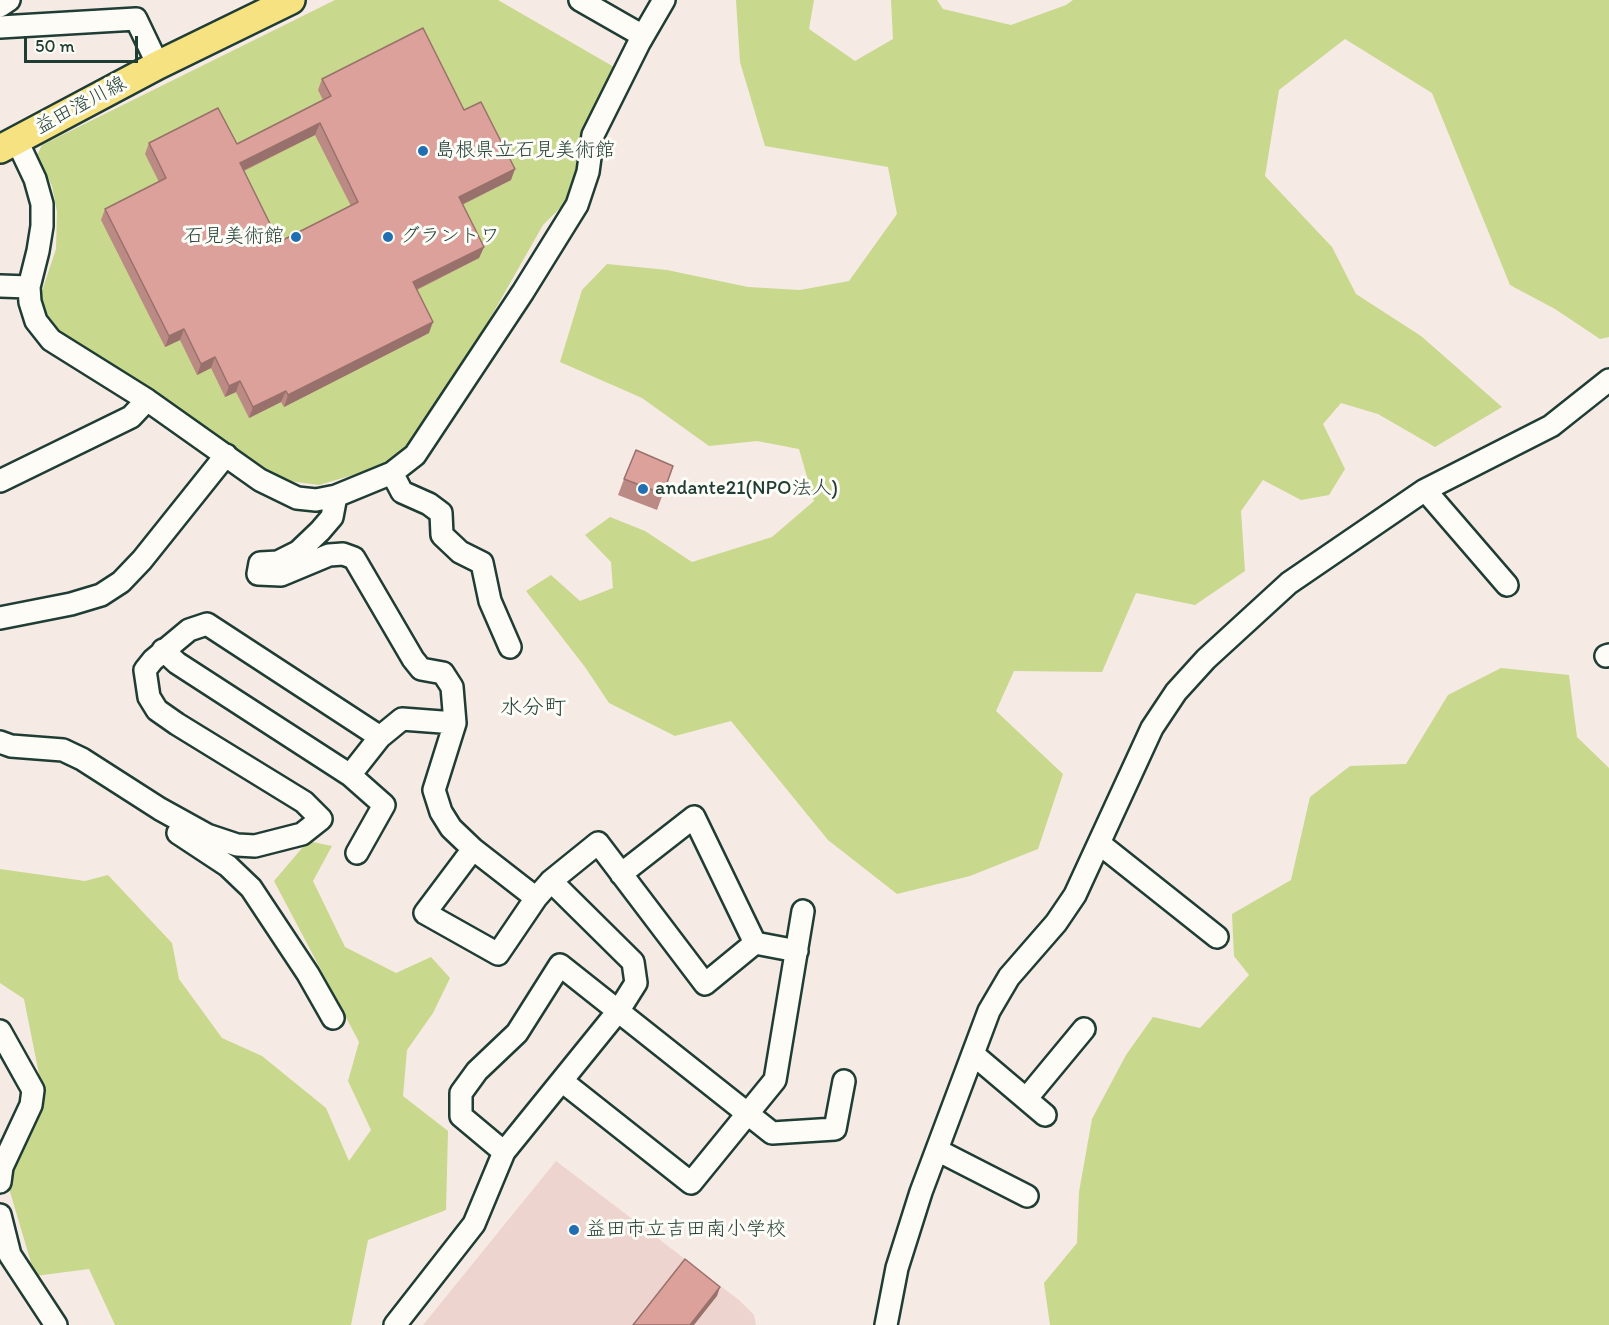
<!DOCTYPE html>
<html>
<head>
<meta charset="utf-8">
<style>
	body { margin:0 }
	#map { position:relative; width:1609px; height:1325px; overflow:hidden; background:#f6eae4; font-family:Itim,sans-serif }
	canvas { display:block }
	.scale { position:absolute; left:24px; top:36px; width:114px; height:27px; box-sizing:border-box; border:3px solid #1f3d34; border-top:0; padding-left:8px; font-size:18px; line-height:21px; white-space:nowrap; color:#1f3d34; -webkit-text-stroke:4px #fdfcf7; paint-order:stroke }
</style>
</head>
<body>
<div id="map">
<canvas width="1609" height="1325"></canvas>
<div class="scale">50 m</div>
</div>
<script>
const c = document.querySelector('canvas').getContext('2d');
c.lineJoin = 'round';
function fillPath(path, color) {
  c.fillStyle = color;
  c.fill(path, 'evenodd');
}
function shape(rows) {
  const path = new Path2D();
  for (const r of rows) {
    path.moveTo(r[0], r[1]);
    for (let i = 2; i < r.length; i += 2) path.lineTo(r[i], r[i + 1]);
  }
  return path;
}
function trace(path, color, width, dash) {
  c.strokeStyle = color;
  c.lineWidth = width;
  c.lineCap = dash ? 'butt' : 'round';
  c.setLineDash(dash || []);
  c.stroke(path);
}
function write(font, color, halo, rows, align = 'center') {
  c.font = font + ' Itim,"Klee One",sans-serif';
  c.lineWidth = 6;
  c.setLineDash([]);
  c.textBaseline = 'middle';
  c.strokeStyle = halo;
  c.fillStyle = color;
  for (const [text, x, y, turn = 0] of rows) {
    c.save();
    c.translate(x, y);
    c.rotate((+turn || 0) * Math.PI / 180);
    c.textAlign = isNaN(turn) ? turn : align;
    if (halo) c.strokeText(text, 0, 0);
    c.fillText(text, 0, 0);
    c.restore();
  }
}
fillPath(shape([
	[556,1161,739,1300,754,1315,756,1325,423,1325]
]), '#eed4ce');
fillPath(shape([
	[335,0,498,0,614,67,583,130,580,168,570,198,543,225,484,329,403,451,383,466,319,485,282,480,253,466,62,334,45,311,41,294,56,249,57,212,52,186,37,155,42,145],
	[736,0,814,0,809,29,855,61,893,39,891,0,937,0,943,9,1011,25,1066,5,1073,0,1609,0,1609,337,1600,339,1555,309,1510,285,1432,93,1345,39,1279,90,1265,176,1332,247,1356,294,1421,336,1502,407,1435,447,1378,414,1341,403,1323,424,1345,469,1329,495,1301,500,1263,480,1241,511,1245,571,1195,605,1136,593,1102,672,1014,671,996,711,1063,774,1038,849,970,876,897,894,828,840,731,721,675,736,609,703,585,667,526,591,551,575,580,601,613,588,611,562,585,535,610,517,645,531,692,562,772,537,814,501,799,449,757,441,709,446,642,398,560,362,582,290,607,264,667,270,748,287,800,290,849,281,897,214,888,167,765,146,740,62],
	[1501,668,1569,675,1577,737,1609,768,1609,1325,1050,1325,1044,1283,1077,1243,1079,1192,1092,1119,1126,1055,1153,1017,1200,1028,1249,975,1234,956,1232,914,1291,880,1310,797,1350,766,1406,764,1448,695],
	[308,841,332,846,313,881,345,947,396,973,431,957,450,978,433,1013,407,1050,403,1096,448,1131,446,1210,368,1240,351,1325,115,1325,89,1269,35,1276,5,1175,42,1089,24,999,0,983,0,869,85,881,108,875,172,943,179,979,222,1038,262,1056,326,1108,349,1161,371,1130,348,1081,359,1042,274,881]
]), '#c8d88c');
const minor = shape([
	[580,0,643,36],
	[0,6,9,0],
	[0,27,136,19,158,65],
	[17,141,35,179,42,204,42,226,38,251,29,287],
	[0,286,29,287,30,302,36,321,51,340,147,400,260,480,297,498,316,500,336,496,392,473,415,455,523,292,577,205,588,172,593,135,639,43,664,0],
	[392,473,402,492,429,504,441,513,442,535,460,552,482,563,490,601,510,647],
	[0,481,131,417,147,400],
	[1425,490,1507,585],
	[336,496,332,517,320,531,298,552,278,562,260,563,258,574,281,575,329,555,343,554,354,558,413,659,421,669,443,673,452,687,455,723,434,790,441,812,451,828,473,849,536,898],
	[0,618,71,604,101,595,121,582,142,560,226,455],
	[163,650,177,663,350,775,384,805,357,853],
	[1606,656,1609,655],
	[0,742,11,746,63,750,82,759,160,809,207,835,237,845,255,846,302,834,321,819,304,802,177,724,157,710,149,697,145,670,153,660,189,630,207,624,380,737],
	[350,775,380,737,402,719,455,723],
	[178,833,228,866,251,888,308,974,333,1018],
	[1100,844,1217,937],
	[473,849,425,913,498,954,536,898,551,881,598,843,705,984,755,943],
	[621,874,694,817,755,943,797,951],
	[0,1031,33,1090,31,1105,2,1167,0,1182],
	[973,1054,1045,1115],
	[562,1081,691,1183,775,1080,803,911],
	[1026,1099,1084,1029],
	[937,1150,1027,1196],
	[504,1152,461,1116,461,1093,477,1071,517,1033,560,965,772,1133,835,1129,844,1081],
	[0,1215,10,1255,56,1325],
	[395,1325,474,1224,504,1152,619,1010,636,983,633,962,551,881],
	[886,1325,897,1268,921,1192,989,1011,1009,977,1056,923,1075,895,1152,728,1176,692,1206,659,1289,583,1425,490,1551,426,1609,380]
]);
const major = shape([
	[0,149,158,65,291,0]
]);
trace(minor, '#1f3d34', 26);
trace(major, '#1f3d34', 32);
trace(minor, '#fdfcf7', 21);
trace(major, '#f7e281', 27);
fillPath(shape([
	[322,79,464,110,511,180,462,205,484,247,479,258,417,290,429,333,284,407,281,402,249,418,236,392,225,397,211,368,197,375,180,340,165,347,101,220,105,209,159,182,145,154,149,143,237,144,323,100,318,90],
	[315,135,351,206,279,242,244,171],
	[673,466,657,510,618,495,624,479]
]), '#bc8a84');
fillPath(shape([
	[320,123,315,135,236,174,240,163],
	[515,169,511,180,455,208,459,197],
	[484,247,479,258,409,293,413,282],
	[433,322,429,333,284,407,288,395],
	[184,329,180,340,165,347,169,336],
	[215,357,211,368,197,375,201,364],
	[240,381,236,392,225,397,229,386],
	[286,391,281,402,249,418,253,407],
	[720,1287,717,1296,694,1325,690,1325]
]), '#99716c');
const building = shape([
	[423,28,464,110,481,102,515,169,459,197,484,247,413,282,433,322,288,395,286,391,253,407,240,381,229,386,215,357,201,364,184,329,169,336,105,209,166,178,149,143,218,108,237,144,331,96,322,79,423,28],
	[320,123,358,202,279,242,240,163,320,123],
	[636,450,673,466,663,494,624,479,636,450],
	[685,1259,720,1287,690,1325,633,1325,685,1259]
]);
fillPath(building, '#dba19a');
trace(building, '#99716c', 1.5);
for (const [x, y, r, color] of [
	[423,151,6,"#1f6fb2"],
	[296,237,6,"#1f6fb2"],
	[388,237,6,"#1f6fb2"],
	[643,489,6,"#1f6fb2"],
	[574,1230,6,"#1f6fb2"]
]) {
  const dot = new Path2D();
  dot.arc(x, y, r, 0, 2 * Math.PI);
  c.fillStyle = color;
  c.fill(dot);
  trace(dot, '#fdfcf7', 2);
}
write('20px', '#1f3d34', '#fdfcf7', [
	["益田澄川線",81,106,-28]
]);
write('20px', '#1f3d34', '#fdfcf7', [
	["島根県立石見美術館",435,151],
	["石見美術館",284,237,"right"],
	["グラントワ",400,237],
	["andante21(NPO法人)",655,489],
	["益田市立吉田南小学校",586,1230]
], 'left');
write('22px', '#1f3d34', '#fdfcf7', [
	["水分町",533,708]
]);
</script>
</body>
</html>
